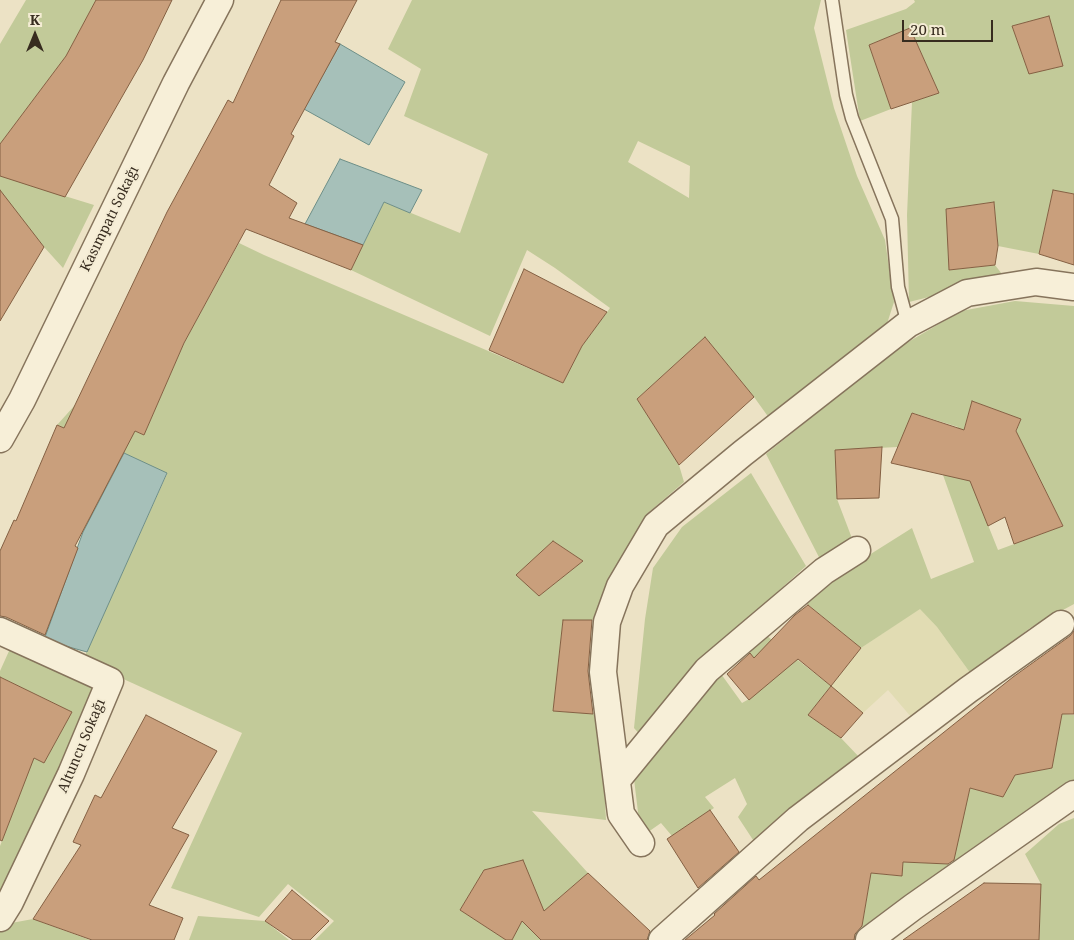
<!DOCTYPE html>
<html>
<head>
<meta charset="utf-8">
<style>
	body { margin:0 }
	#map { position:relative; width:1074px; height:940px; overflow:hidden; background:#ece2c5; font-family:"Noto Serif",serif }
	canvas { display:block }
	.north { position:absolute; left:10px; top:10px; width:50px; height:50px; -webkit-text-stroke:4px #f4ecd4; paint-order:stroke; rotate:0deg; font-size:14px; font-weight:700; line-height:20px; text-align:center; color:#372c1f }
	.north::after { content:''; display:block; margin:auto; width:18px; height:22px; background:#372c1f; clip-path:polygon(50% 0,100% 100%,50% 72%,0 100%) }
	.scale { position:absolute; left:902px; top:20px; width:91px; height:22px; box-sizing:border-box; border:2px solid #372c1f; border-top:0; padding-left:6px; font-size:15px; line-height:18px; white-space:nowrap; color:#372c1f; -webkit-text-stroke:4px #f4ecd4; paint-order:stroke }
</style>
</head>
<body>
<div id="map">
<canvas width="1074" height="940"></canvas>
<div class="north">K</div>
<div class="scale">20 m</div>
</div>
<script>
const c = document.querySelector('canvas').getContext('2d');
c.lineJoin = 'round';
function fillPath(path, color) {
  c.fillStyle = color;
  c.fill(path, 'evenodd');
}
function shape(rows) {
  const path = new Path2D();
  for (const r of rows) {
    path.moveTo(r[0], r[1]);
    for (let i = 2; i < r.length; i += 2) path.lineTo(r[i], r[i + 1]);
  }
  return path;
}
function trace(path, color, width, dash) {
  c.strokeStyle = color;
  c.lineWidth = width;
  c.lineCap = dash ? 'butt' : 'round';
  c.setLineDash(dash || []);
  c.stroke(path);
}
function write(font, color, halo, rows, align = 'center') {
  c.font = font + ' "Noto Serif",serif';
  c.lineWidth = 4;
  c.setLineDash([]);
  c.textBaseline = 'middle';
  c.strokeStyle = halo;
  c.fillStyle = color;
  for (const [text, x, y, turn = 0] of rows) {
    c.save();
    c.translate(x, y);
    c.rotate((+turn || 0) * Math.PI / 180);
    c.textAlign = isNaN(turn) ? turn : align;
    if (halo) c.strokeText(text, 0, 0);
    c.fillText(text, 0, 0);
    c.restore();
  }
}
fillPath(shape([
	[920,608,937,627,971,674,912,718,888,690,863,713,831,686,861,648]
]), '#e1dcb3');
fillPath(shape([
	[26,0,96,0,66,56,0,144,0,44],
	[412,0,821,0,814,28,834,108,857,176,885,240,894,302,884,333,772,422,754,397,705,337,637,399,679,465,684,482,648,513,622,564,605,620,563,620,553,711,600,714,606,820,532,811,588,873,551,905,529,927,541,940,512,940,536,892,522,860,484,870,460,910,506,940,315,940,334,921,288,884,259,917,171,888,242,733,108,672,6,924,33,919,90,940,0,940,0,846,23,786,0,741,44,763,72,712,0,677,0,671,14,640,83,660,167,474,124,453,57,425,75,405,144,435,184,343,239,243,264,255,563,383,582,346,610,308,555,268,527,250,490,336,351,270,384,202,460,233,488,154,404,116,421,69,388,49],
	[638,141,690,166,689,198,628,162],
	[553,541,583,561,539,596,517,575],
	[914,0,1074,0,1074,194,1053,190,1039,254,998,246,994,202,947,209,949,270,995,265,1005,278,909,302,907,215,912,102,939,93,910,28,869,45,891,109,860,121,846,30,906,9,915,2],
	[1049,17,1062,66,1029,73,1012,26],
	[0,167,29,185,94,205,63,268,44,247,15,210,0,202],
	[1015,301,1074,306,1074,604,1030,628,971,674,937,627,920,609,861,648,806,603,858,562,912,528,931,579,974,562,943,475,958,427,913,413,898,447,835,450,837,499,853,541,822,563,766,454,898,348,961,311],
	[972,401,1021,419,1001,474,1030,459,1063,526,998,550,978,500,997,492,954,464],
	[751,473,806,566,745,621,642,737,634,728,645,619,653,568,682,527],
	[762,632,831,686,808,715,841,738,860,758,757,846,738,817,747,804,735,778,705,797,714,808,672,836,661,823,641,837,634,779,716,667,742,703,749,699,750,653,747,649],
	[1062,714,1074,715,1074,788,867,940,848,940,862,927,871,873,901,876,903,862,952,864,970,788,1003,797,1015,775,1052,768],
	[1074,818,1074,940,1039,940,1041,884,1025,854,1059,824],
	[198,916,265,921,289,940,189,940]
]), '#c2ca99');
const water = shape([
	[340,44,405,82,369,145,304,109,340,44],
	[340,159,422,190,410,213,384,202,363,245,305,224,340,159],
	[124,453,167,473,87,652,44,640,83,532,124,453]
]);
fillPath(water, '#a6c0b9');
trace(water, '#6d8e87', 1);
const building = shape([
	[96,0,172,0,143,60,65,197,0,176,0,144,66,56,96,0],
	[281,0,357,0,335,42,340,44,291,134,294,136,269,185,297,203,289,218,363,245,351,270,246,229,184,343,144,435,135,431,75,546,78,548,45,635,6,617,0,616,0,551,14,520,16,521,57,425,64,428,167,212,228,100,233,103,281,0],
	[1049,16,1063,66,1029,74,1012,26,1049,16],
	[910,28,939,93,891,109,869,45,910,28],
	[0,190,44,247,0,321,0,190],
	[1053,190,1074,194,1074,265,1039,254,1053,190],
	[994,202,998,246,995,265,949,270,946,209,994,202],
	[524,269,607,312,582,346,563,383,489,350,524,269],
	[705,337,754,397,679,465,637,399,705,337],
	[972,401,1021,419,1016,431,1063,526,1014,544,1005,517,988,526,970,481,891,463,912,413,964,430,972,401],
	[882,447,879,498,837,499,835,450,882,447],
	[553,541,583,561,539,596,516,575,553,541],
	[808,605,861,648,831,686,798,659,749,700,727,674,750,653,754,658,795,615,808,605],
	[563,620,592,620,588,671,593,714,553,711,563,620],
	[1074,631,1074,714,1062,714,1052,768,1015,775,1003,797,970,788,954,860,948,864,903,862,902,876,871,873,862,926,855,934,854,940,685,940,715,915,714,914,756,876,759,880,1013,677,1070,636,1074,631],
	[0,677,72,712,44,763,34,758,2,841,0,840,0,677],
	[831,686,863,713,841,738,808,715,831,686],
	[146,715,217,751,172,828,189,835,149,905,183,918,174,940,92,940,33,919,81,845,73,842,95,795,101,798,146,715],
	[710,810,739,852,698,888,667,839,710,810],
	[523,860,544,911,588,873,650,931,647,940,541,940,522,921,512,940,506,940,460,910,484,870,523,860],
	[984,883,1041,884,1039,940,903,940,984,883],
	[292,890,329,921,310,940,293,940,265,921,292,890]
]);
fillPath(building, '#c99f7c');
trace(building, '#846043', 1);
const service = shape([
	[832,0,846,95,852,118,892,219,898,287,908,324]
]);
const minor = shape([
	[0,439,22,400,176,83,220,0],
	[0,631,110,681,71,774,10,902,0,918],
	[617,780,707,670,824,571,857,550],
	[641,843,621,814,603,672,607,622,620,586,656,525,743,453,908,324,967,293,1036,282,1074,287],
	[662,940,798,819,968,690,1061,624],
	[869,940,913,907,1074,794]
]);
trace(service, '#86745c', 15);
trace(minor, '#86745c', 29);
trace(service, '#f7efd8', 12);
trace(minor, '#f7efd8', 26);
write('14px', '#372c1f', '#f4ecd4', [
	["Kasımpatı Sokağı",110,219,-64],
	["Altuncu Sokağı",82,746,-67]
]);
</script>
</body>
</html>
